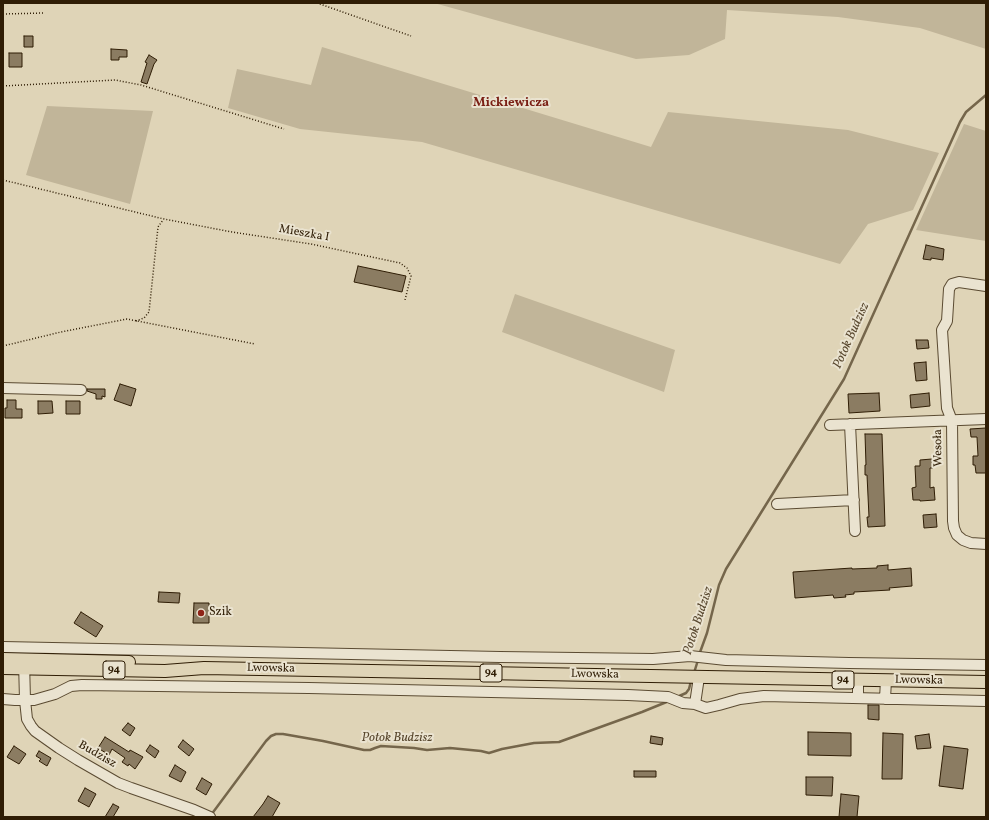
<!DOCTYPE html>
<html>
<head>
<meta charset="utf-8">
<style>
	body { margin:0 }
	#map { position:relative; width:989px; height:820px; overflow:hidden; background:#dfd4b7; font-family:Vollkorn,serif }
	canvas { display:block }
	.frame { position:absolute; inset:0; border:4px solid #2f1d05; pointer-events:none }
</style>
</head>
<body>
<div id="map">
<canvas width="989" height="820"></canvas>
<div class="frame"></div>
</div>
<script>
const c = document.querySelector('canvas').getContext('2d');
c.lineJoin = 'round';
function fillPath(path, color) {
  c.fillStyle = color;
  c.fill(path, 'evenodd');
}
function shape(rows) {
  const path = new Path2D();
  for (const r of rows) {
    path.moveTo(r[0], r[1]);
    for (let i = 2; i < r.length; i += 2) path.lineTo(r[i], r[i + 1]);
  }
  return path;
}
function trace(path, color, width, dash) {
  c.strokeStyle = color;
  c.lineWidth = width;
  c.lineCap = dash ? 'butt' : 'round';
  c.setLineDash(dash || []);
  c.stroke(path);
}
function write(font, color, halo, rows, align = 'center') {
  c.font = font + ' Vollkorn,serif';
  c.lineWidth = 4;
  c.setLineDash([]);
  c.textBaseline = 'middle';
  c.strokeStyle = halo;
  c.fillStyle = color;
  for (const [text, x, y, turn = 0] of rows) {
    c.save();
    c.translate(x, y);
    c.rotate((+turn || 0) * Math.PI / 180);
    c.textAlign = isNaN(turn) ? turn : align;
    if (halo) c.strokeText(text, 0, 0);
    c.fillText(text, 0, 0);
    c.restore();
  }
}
fillPath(shape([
	[434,3,986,3,986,49,920,28,838,17,727,10,725,39,689,55,636,59],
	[322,47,651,147,668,112,848,130,939,153,913,210,868,224,840,264,422,142,300,129,228,108,237,69,311,85],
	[47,106,153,111,130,204,26,175],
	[964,124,986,131,986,241,916,230],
	[515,294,675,350,664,392,502,332]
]), '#c1b599');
trace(shape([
	[699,655,707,633,719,585,726,569,844,379,960,122,966,112,986,95],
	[694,673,698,660],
	[677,697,686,693,689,689,691,681],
	[211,815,266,741,271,736,276,734,283,734,323,741,364,750,370,750,375,748,381,746,414,748,427,750,450,748,481,751,489,753,502,749,534,743,559,742,642,712,669,701]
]), '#75664b', 2.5);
const building = shape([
	[24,36,33,36,33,47,24,47,24,36],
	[111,49,127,50,127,57,119,57,119,60,111,60,111,49],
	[9,53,22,53,22,67,9,67,9,53],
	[149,55,157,60,154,64,147,84,141,82,147,63,145,62,149,55],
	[926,245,944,249,943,260,931,258,931,260,923,259,926,245],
	[358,266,406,276,402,292,354,282,358,266],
	[916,340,928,340,929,348,917,349,916,340],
	[926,362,927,380,916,381,914,363,926,362],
	[120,384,136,389,131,406,114,400,120,384],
	[87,389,105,389,105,397,102,396,102,399,96,399,96,394,87,391,87,389],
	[879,393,880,411,849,413,848,394,879,393],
	[929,393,930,406,911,408,910,395,929,393],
	[7,400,16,400,16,409,22,409,22,418,5,418,5,408,7,408,7,400],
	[38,401,52,401,53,413,38,414,38,401],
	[66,401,80,401,80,414,66,414,66,401],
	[986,428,986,473,976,473,975,465,973,465,973,456,978,456,977,437,971,437,970,429,986,428],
	[865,434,882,434,885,526,868,527,867,517,869,517,867,475,865,475,865,465,866,465,865,434],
	[932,459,933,468,930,468,930,488,934,487,935,500,920,501,920,500,913,500,912,488,916,487,915,466,920,466,920,460,932,459],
	[936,514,937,527,924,528,923,515,936,514],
	[888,565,888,570,911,568,912,586,889,588,890,590,854,592,854,594,845,595,846,597,834,598,833,595,795,598,793,572,852,568,852,569,877,568,877,566,888,565],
	[159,592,180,593,179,603,158,602,159,592],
	[194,603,209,603,209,623,193,623,194,603],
	[81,612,103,626,96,637,74,623,81,612],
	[868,705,879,705,879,720,868,719,868,705],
	[128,723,135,728,130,736,122,730,128,723],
	[808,732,851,733,851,756,808,755,808,732],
	[883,733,903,734,902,779,882,779,883,733],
	[929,734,931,748,917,749,915,736,929,734],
	[651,736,663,738,662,745,650,743,651,736],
	[105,737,129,752,130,750,143,757,135,769,129,764,128,766,122,762,125,758,112,749,109,755,98,748,105,737],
	[183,740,194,749,189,756,178,747,183,740],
	[150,745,159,751,155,758,146,751,150,745],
	[14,746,26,754,19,764,7,757,14,746],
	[944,746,968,749,963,789,939,786,944,746],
	[39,751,51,758,47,766,39,761,41,759,36,756,39,751],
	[175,765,186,772,181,782,169,776,175,765],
	[634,771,656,771,656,777,634,777,634,771],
	[806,777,833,777,832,796,806,795,806,777],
	[202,778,212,784,206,795,196,789,202,778],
	[85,788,96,794,89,807,78,801,85,788],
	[841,794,859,796,857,817,839,817,841,794],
	[268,796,280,803,272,817,253,817,263,804,268,796],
	[113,804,119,807,113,817,105,817,113,804]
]);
fillPath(building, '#8b7c62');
trace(building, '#2f1d05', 1);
const minor = shape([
	[986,286,959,282,952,284,949,289,947,321,942,330,947,408,952,421,953,521,954,528,957,535,963,540,971,543,986,544],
	[3,388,81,390],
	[850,424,855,531],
	[830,425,986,419],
	[777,504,854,500],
	[3,647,500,657,653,659,690,656,726,660,849,663,986,665],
	[24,661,25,700,27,719,31,726,35,731,59,748,78,760,118,783,131,788,194,810,210,817],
	[858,698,858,680],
	[3,699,15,700,34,700,55,694,71,686,82,685,309,688,628,695,668,697,683,703,695,704,706,708,719,705,740,699,764,696,986,701],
	[885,699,886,680],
	[695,704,699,677]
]);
const major = shape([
	[3,659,129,662],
	[3,668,165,671,204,668,986,682]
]);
trace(minor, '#5b4b32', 12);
trace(major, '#2f1d05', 14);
trace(shape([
	[317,3,411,36],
	[3,14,44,13],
	[3,86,115,80,141,85,284,129],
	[3,180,164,219,232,232,311,244,400,263,407,268,411,276,405,300],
	[136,321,144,318,149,312,158,227,163,220],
	[3,346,61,332,127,319,255,344]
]), '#2f1d05', 1.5, [1, 2]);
trace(minor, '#eae3d0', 10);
trace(major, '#dfd4b7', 12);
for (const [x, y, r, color] of [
	[201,613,4,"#8f2418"]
]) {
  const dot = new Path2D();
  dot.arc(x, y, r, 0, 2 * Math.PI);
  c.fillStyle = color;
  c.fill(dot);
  trace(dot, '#eae3d0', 1.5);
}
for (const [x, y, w] of [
	[114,670,22],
	[491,673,22],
	[843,680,22]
]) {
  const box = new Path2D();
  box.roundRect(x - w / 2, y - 9, w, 18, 3);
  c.fillStyle = '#eae3d0';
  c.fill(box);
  trace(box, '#2f1d05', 1);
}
write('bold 11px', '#2f1d05', null, [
	["94",114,670],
	["94",491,673],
	["94",843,680]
]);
write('12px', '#2f1d05', '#eae3d0', [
	["Mieszka I",304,234,10],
	["Wesoła",939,448,-91],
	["Lwowska",271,669,1],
	["Lwowska",595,675,1],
	["Lwowska",919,681,1],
	["Budzisz",97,755,30]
]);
write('12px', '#2f1d05', '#eae3d0', [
	["Szik",209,613]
], 'left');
write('bold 13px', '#7a1f14', '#eae3d0', [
	["Mickiewicza",511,104]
]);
write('italic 13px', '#58472e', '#eae3d0', [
	["Potok Budzisz",852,336,-66],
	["Potok Budzisz",699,621,-72],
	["Potok Budzisz",397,739]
]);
</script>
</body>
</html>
